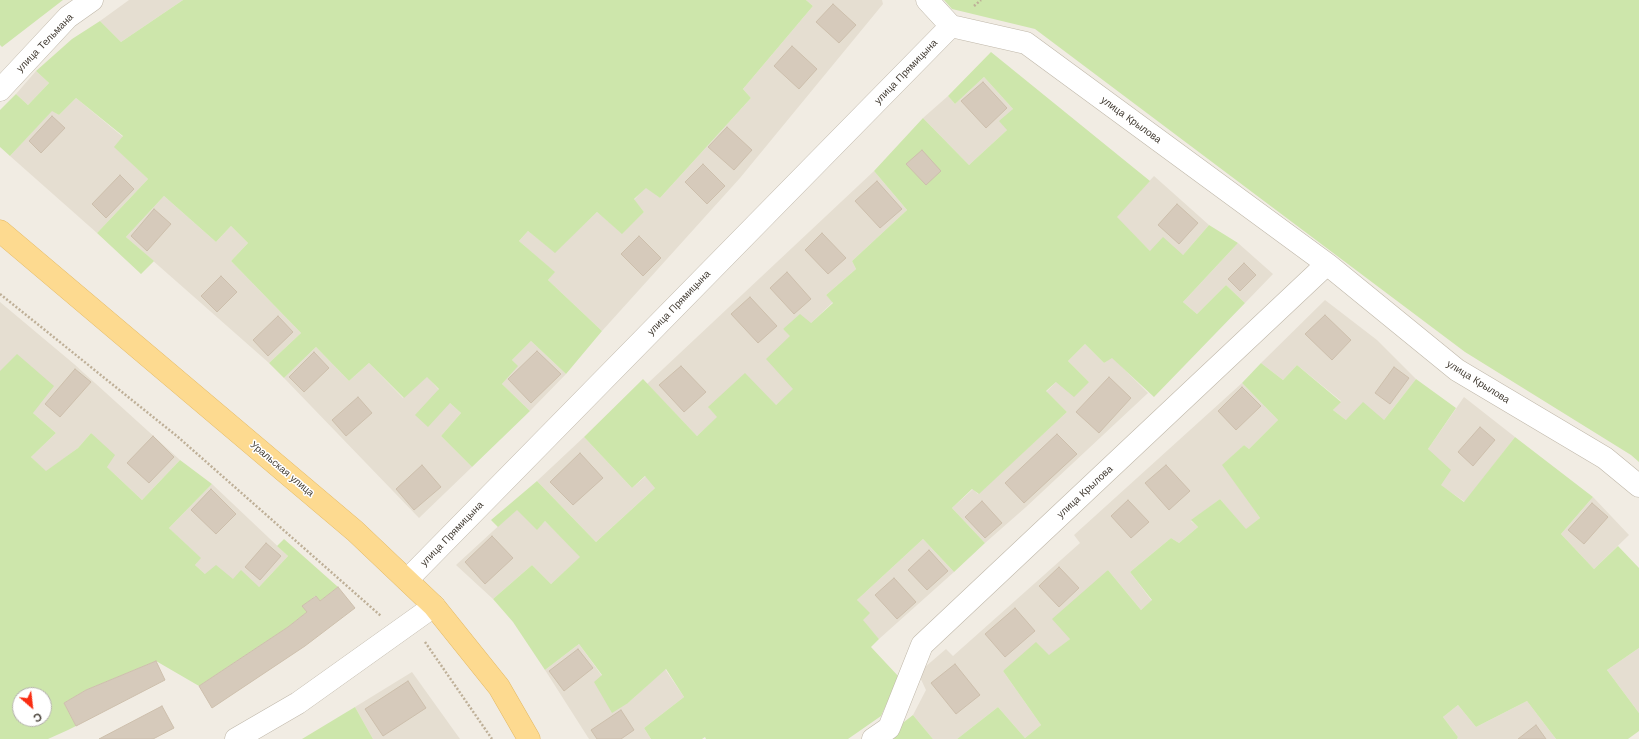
<!DOCTYPE html>
<html>
<head>
<meta charset="utf-8">
<style>
	body { margin:0 }
	#map { position:relative; width:1639px; height:739px; overflow:hidden; background:#f1ece3; font-family:"Work Sans",sans-serif }
	canvas { display:block }
	.north { position:absolute; left:12px; top:687px; width:40px; height:40px; box-sizing:border-box; background:#fff; border:1px solid #b4b1ad; border-radius:50%; rotate:152deg; font-size:11px; font-weight:700; line-height:16px; text-align:center; color:#433c33 }
	.north::after { content:''; display:block; margin:auto; width:14px; height:18px; background:#f92d12; clip-path:polygon(50% 0,100% 100%,50% 72%,0 100%) }
</style>
</head>
<body>
<div id="map">
<canvas width="1639" height="739"></canvas>
<div class="north">С</div>
</div>
<script>
const c = document.querySelector('canvas').getContext('2d');
c.lineJoin = 'round';
function fillPath(path, color) {
  c.fillStyle = color;
  c.fill(path, 'evenodd');
}
function shape(rows) {
  const path = new Path2D();
  for (const r of rows) {
    path.moveTo(r[0], r[1]);
    for (let i = 2; i < r.length; i += 2) path.lineTo(r[i], r[i + 1]);
  }
  return path;
}
function trace(path, color, width, dash) {
  c.strokeStyle = color;
  c.lineWidth = width;
  c.lineCap = dash ? 'butt' : 'round';
  c.setLineDash(dash || []);
  c.stroke(path);
}
function write(font, color, halo, rows, align = 'center') {
  c.font = font + ' "Work Sans",sans-serif';
  c.lineWidth = 3;
  c.setLineDash([]);
  c.textBaseline = 'middle';
  c.strokeStyle = halo;
  c.fillStyle = color;
  for (const [text, x, y, turn = 0] of rows) {
    c.save();
    c.translate(x, y);
    c.rotate((+turn || 0) * Math.PI / 180);
    c.textAlign = isNaN(turn) ? turn : align;
    if (halo) c.strokeText(text, 0, 0);
    c.fillText(text, 0, 0);
    c.restore();
  }
}
fillPath(shape([
	[129,0,183,0,121,42,100,21],
	[806,0,882,0,883,4,740,178,602,331,548,280,554,272,519,241,528,231,555,252,597,212,622,233,644,212,634,200,646,187,660,198,751,98,743,89,813,6],
	[36,71,49,83,28,105,16,94],
	[984,77,1013,109,1007,130,969,165,923,118,948,96,955,104],
	[76,98,123,137,115,147,148,179,97,233,10,156,52,110,59,115],
	[874,171,907,210,852,261,856,269,826,295,833,302,810,324,783,329,791,336,794,389,776,405,709,408,718,417,697,436,647,384],
	[1154,176,1209,225,1183,255,1150,251,1116,217],
	[164,196,216,242,231,226,248,243,231,261,301,333,269,363,126,237],
	[1238,243,1273,274,1245,303,1226,285,1197,314,1183,302],
	[1325,300,1377,340,1416,379,1384,420,1346,420,1333,410,1341,401,1297,365,1283,380,1261,363],
	[0,302,74,364,180,460,142,500,107,467,91,433,78,448,46,472,31,457,56,433,33,413,0,371],
	[531,341,566,374,530,411,502,384,517,366,512,360],
	[1085,344,1104,363,1112,357,1148,393,1026,507,985,543,952,508,973,489,978,494,1067,412,1046,392,1056,382,1089,382,1068,361],
	[316,347,349,381,369,363,403,398,427,376,450,403,461,413,441,436,472,467,419,518,284,378],
	[1242,383,1278,420,1249,449,1244,445,1223,465,1260,518,1246,530,1220,499,1191,521,1198,527,1179,543,1171,538,1130,572,1152,601,1141,610,1108,570,1070,639,1049,656,1003,671,1041,725,1025,738,998,707,957,739,933,739,913,715,926,690,918,673,946,649,953,656,1080,543,1074,535],
	[1464,397,1515,437,1465,502,1440,485,1428,449],
	[584,437,632,488,646,476,656,487,596,542,537,481],
	[212,484,288,556,259,587,205,574,195,565,200,558,169,528],
	[1593,497,1629,535,1594,569,1561,534],
	[517,509,537,529,545,521,581,557,551,584,532,565,493,599,456,565],
	[923,539,954,572,879,639,862,620,857,600],
	[579,644,602,676,628,703,665,669,684,697,644,728,651,739,589,739,545,670],
	[1639,648,1639,713,1607,670],
	[412,672,460,739,373,739,355,707],
	[1527,701,1556,739,1457,739,1458,737,1443,717,1458,705,1476,727]
]), '#e5ded1');
fillPath(shape([
	[0,0,63,0,2,47,0,45],
	[183,0,806,0,813,6,743,89,751,98,660,198,646,188,634,199,644,212,622,234,597,212,555,253,528,231,519,241,555,272,548,280,602,331,566,374,531,341,512,360,518,366,502,384,530,411,472,467,441,436,461,413,450,403,428,427,415,415,439,389,427,377,404,398,369,363,349,381,316,347,284,378,269,363,301,333,231,261,248,243,231,226,216,242,164,196,126,237,154,261,141,274,97,233,148,179,114,147,123,136,76,98,59,115,52,111,10,156,0,147,0,110,16,94,28,105,49,83,36,71,72,39,100,21,121,42],
	[944,0,1639,0,1639,462,1631,455,1465,352,1035,29,952,9],
	[991,52,1150,181,1117,217,1150,251,1163,237,1183,255,1209,225,1238,243,1183,302,1197,314,1226,285,1245,303,1154,397,1112,358,1104,363,1085,344,1068,361,1089,382,1074,397,1056,382,1046,391,1067,412,979,494,972,489,952,508,985,543,954,572,923,539,857,600,870,613,863,620,879,639,871,647,899,677,881,716,848,739,706,739,705,737,702,739,651,739,644,728,684,697,666,669,628,703,612,713,594,682,602,675,579,644,545,670,513,622,493,599,532,565,551,584,580,557,545,521,537,530,517,510,498,527,491,520,537,481,596,542,655,488,645,476,632,488,584,437,643,379,697,436,717,417,708,407,745,373,776,405,793,389,766,359,790,336,783,329,800,314,811,323,833,303,826,295,856,269,852,261,907,210,874,171,923,118,969,165,1007,130,999,121,1013,109,984,77,955,104,948,96],
	[17,354,54,386,33,413,56,433,31,457,46,471,78,448,91,433,115,455,107,467,142,500,180,460,212,484,169,528,201,558,195,565,205,574,216,565,233,579,241,570,259,587,288,556,277,546,284,539,338,587,320,601,315,596,303,606,307,612,288,627,199,686,156,661,86,690,64,703,76,726,68,730,48,739,0,739,0,371],
	[20,695,44,695,44,719,20,719],
	[1261,363,1283,380,1297,365,1341,402,1333,410,1346,420,1363,402,1384,420,1416,379,1456,408,1428,449,1451,470,1441,485,1464,502,1515,437,1593,497,1561,534,1594,569,1618,546,1639,568,1639,648,1607,670,1639,713,1639,731,1628,739,1556,739,1527,701,1476,727,1458,705,1443,717,1458,737,1457,739,957,739,998,707,1025,738,1041,725,1003,671,1036,642,1049,655,1070,639,1052,619,1108,570,1141,610,1152,600,1130,572,1171,538,1179,543,1198,527,1191,520,1220,499,1246,529,1260,518,1222,465,1244,445,1249,449,1278,420,1242,383],
	[355,707,373,739,302,739],
	[913,715,933,739,882,739]
]), '#cde6ab');
const building = shape([
	[833,4,856,25,839,43,816,22,833,4],
	[792,46,817,69,799,89,774,66,792,46],
	[983,82,1007,108,986,128,961,101,983,82],
	[52,116,65,128,41,153,29,141,52,116],
	[727,127,752,150,734,170,708,147,727,127],
	[922,150,941,171,926,185,906,164,922,150],
	[703,164,725,186,707,204,685,182,703,164],
	[120,175,134,189,106,218,92,204,120,175],
	[877,181,902,209,880,228,855,201,877,181],
	[1177,204,1198,223,1179,244,1158,225,1177,204],
	[154,209,171,224,147,251,131,236,154,209],
	[822,233,846,258,828,274,805,250,822,233],
	[639,236,661,258,643,276,621,254,639,236],
	[1244,263,1256,275,1240,291,1228,279,1244,263],
	[787,272,811,299,794,314,770,288,787,272],
	[221,276,237,292,217,312,201,296,221,276],
	[750,297,777,326,758,343,731,314,750,297],
	[1325,315,1351,340,1332,360,1305,334,1325,315],
	[278,316,293,332,268,356,253,340,278,316],
	[537,351,561,374,531,403,508,379,537,351],
	[314,352,329,368,304,392,289,377,314,352],
	[681,366,706,392,684,412,659,385,681,366],
	[1394,367,1409,378,1390,404,1375,393,1394,367],
	[75,369,91,382,60,417,45,404,75,369],
	[1109,377,1131,398,1099,433,1076,412,1109,377],
	[1242,387,1261,406,1236,430,1218,411,1242,387],
	[358,397,372,413,346,436,332,420,358,397],
	[1480,427,1495,440,1473,466,1458,452,1480,427],
	[1057,434,1077,454,1024,503,1005,483,1057,434],
	[153,436,174,457,149,483,127,463,153,436],
	[580,453,603,478,573,505,550,482,580,453],
	[422,465,441,487,414,510,396,489,422,465],
	[1166,465,1190,491,1169,510,1145,483,1166,465],
	[211,489,236,514,216,534,191,510,211,489],
	[1128,500,1149,522,1131,538,1111,516,1128,500],
	[982,501,1002,523,985,538,965,517,982,501],
	[1592,503,1608,517,1584,544,1568,530,1592,503],
	[492,536,513,558,485,584,465,562,492,536],
	[266,543,281,556,260,580,245,567,266,543],
	[929,550,948,571,927,590,908,570,929,550],
	[1059,567,1079,588,1059,607,1039,586,1059,567],
	[894,578,916,602,897,619,875,595,894,578],
	[338,587,355,608,305,646,212,708,199,686,288,627,307,612,302,606,316,596,320,601,338,587],
	[1015,608,1035,631,1005,657,985,634,1015,608],
	[578,649,593,668,564,691,549,671,578,649],
	[156,661,165,680,76,726,64,703,86,690,156,661],
	[955,664,980,695,956,714,931,683,955,664],
	[408,681,426,708,383,736,365,709,408,681],
	[162,706,174,728,153,739,99,739,162,706],
	[621,710,634,730,621,739,597,739,591,730,621,710],
	[1536,725,1546,739,1518,739,1536,725]
]);
fillPath(building, '#d6cabb');
trace(building, '#cdbfac', 1);
const minor = shape([
	[0,90,68,17,92,0],
	[1327,264,1457,370,1605,458,1639,486],
	[407,580,951,26],
	[873,739,889,728,922,645,1327,264,1026,43,951,26,927,0]
]);
const tertiary = shape([
	[236,739,298,703,434,606]
]);
const primary = shape([
	[0,231,355,531,434,606,499,687,529,739]
]);
trace(minor, '#bfb7a9', 23);
trace(tertiary, '#bfb7a9', 23);
trace(primary, '#e2b760', 23);
trace(shape([
	[974,6,981,0],
	[0,294,178,437,381,616],
	[425,642,492,739]
]), '#beaf97', 2.5, [2, 2]);
trace(minor, '#fff', 22);
trace(tertiary, '#fff', 22);
trace(primary, '#fdda90', 22);
write('10px', '#433c33', '#fff', [
	["улица Тельмана",45,43,-46],
	["улица Прямицына",906,72,-46],
	["улица Крылова",1131,120,36],
	["улица Прямицына",679,303,-46],
	["улица Крылова",1478,382,32],
	["Уральская улица",282,469,40],
	["улица Крылова",1085,492,-43],
	["улица Прямицына",452,534,-46]
]);
</script>
</body>
</html>
